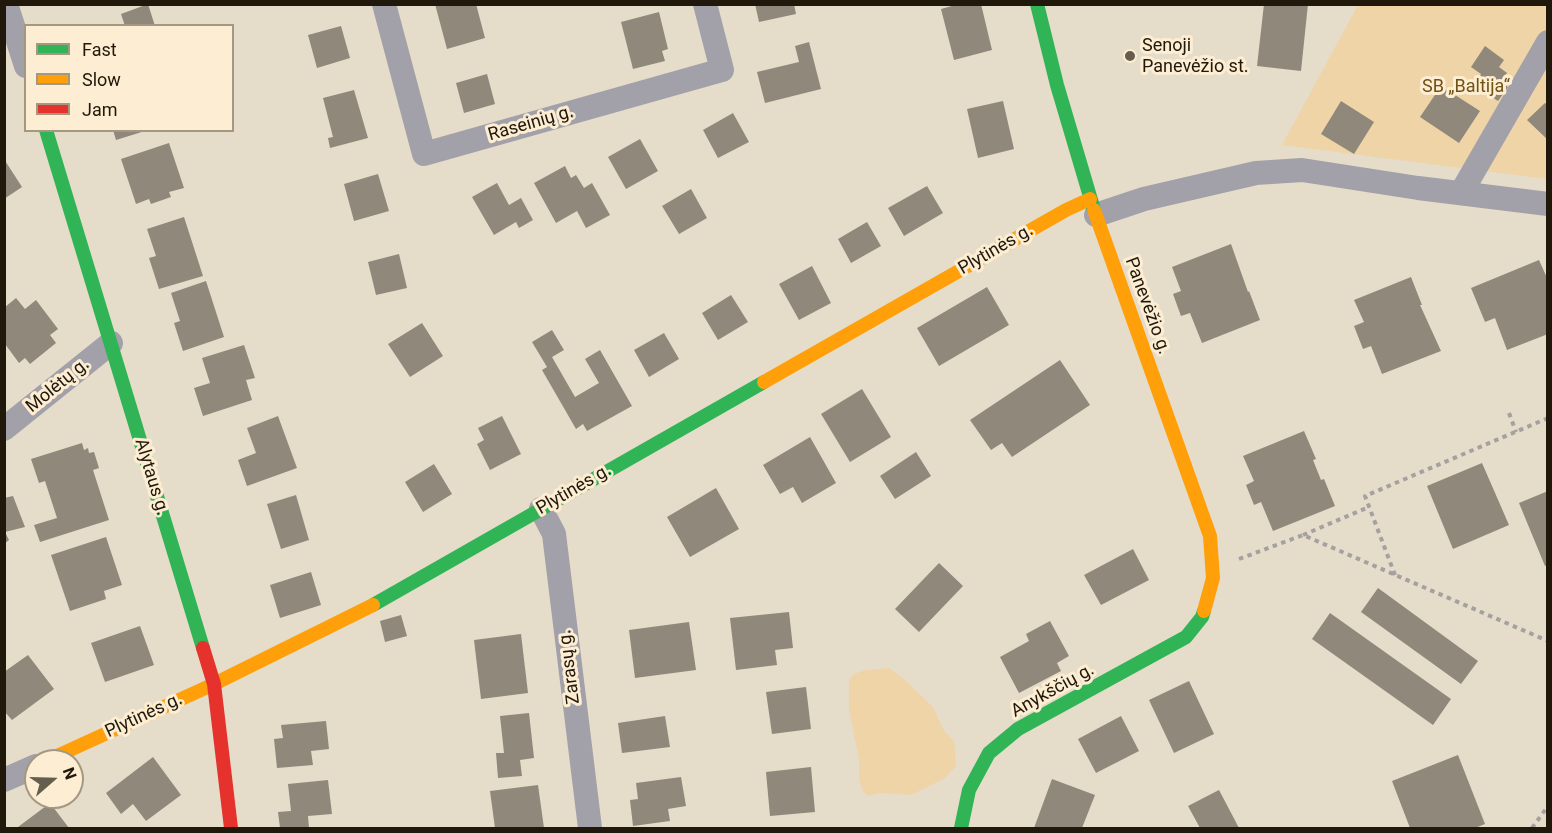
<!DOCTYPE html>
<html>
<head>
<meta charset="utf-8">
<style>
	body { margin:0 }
	#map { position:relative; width:1552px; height:833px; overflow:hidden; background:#e6dcca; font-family:Roboto,sans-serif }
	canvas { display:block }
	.frame { position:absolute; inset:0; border:6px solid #1f180b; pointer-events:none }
	.legend { position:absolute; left:24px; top:24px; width:210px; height:108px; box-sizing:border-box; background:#fdedd2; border:2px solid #a49882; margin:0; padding:8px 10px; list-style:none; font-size:18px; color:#1f180b }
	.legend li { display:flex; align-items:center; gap:12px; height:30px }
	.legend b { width:30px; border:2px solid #a49882 }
	.north { position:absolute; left:24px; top:749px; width:60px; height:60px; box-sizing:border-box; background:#fdedd2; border:2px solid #a49882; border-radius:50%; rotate:70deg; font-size:16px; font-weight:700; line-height:24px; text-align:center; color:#1f180b }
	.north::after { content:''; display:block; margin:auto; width:21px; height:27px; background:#655d4e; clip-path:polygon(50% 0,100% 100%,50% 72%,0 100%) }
</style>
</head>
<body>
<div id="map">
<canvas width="1552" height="833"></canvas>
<div class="frame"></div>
<ul class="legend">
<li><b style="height:8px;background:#30b455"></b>Fast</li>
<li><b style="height:8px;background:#ff9f0a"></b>Slow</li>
<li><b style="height:8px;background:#e5322d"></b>Jam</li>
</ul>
<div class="north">N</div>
</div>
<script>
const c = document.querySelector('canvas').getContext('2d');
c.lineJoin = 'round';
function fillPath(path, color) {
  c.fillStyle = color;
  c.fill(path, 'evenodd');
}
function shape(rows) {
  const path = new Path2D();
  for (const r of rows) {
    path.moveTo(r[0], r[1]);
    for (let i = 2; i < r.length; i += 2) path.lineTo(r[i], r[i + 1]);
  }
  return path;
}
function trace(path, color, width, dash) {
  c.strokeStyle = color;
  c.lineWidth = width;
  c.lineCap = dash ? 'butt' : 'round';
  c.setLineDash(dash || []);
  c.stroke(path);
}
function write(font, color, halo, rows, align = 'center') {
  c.font = font + ' Roboto,sans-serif';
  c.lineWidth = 6;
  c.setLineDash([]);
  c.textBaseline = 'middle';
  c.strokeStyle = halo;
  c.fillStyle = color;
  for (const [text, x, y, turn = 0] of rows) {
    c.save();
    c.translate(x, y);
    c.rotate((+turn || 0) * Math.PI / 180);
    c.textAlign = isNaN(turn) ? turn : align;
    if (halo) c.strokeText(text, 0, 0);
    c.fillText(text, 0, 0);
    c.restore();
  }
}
fillPath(shape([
	[1358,5,1547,5,1547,179,1282,145],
	[889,668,904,679,933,707,944,731,954,741,956,766,945,778,911,795,879,793,868,796,863,791,859,780,859,759,849,709,849,680,854,674,866,670]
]), '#eed4a6');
fillPath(shape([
	[148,4,155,26,125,26,121,14],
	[435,4,476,4,485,38,447,49],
	[755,4,794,4,796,14,759,22],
	[959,4,981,4,992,50,954,60,941,9],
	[1264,4,1308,4,1301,71,1257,66],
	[659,12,668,49,662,51,665,61,633,69,621,22],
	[341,26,350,58,317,68,308,35],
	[809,42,821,89,765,103,757,72,799,62,795,46],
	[1485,46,1504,60,1499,67,1507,73,1501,82,1508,87,1498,101,1474,85,1481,74,1471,67],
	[487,74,495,104,464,113,456,83],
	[1441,86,1480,111,1459,143,1420,117],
	[354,90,368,138,330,148,328,138,333,137,323,98],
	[1003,101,1014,149,978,158,967,109],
	[1341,101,1374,122,1354,154,1321,134],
	[1545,103,1548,105,1548,140,1527,120],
	[733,113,749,142,718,158,703,130],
	[113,130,145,130,145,131,116,140],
	[640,139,658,171,626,189,608,157],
	[169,143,184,188,169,192,171,197,151,204,149,199,136,204,121,159],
	[4,159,22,187,4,199],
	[565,166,571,178,576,175,584,188,592,183,610,215,586,228,577,211,556,223,534,183],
	[378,174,389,211,354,221,344,184],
	[497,183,509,205,521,198,533,220,519,228,516,222,494,235,472,197],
	[927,186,943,213,904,236,888,208],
	[691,189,707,218,679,234,662,206],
	[184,217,203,276,159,289,149,258,156,256,147,229],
	[867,222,881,246,851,263,838,239],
	[1231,244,1248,292,1249,291,1260,320,1202,343,1190,313,1181,316,1173,294,1181,291,1172,267],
	[399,254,407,288,376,295,368,262],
	[1539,260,1548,280,1548,334,1507,350,1495,318,1485,322,1471,288],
	[812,266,831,303,799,320,779,284],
	[1411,277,1422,305,1420,305,1441,351,1382,374,1371,346,1363,349,1354,326,1364,322,1354,300],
	[206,281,224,337,183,351,174,323,180,321,171,293],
	[987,287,1009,325,939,366,917,328],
	[731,295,748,322,718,340,702,313],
	[16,298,25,309,36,300,58,329,50,335,56,343,30,364,25,358,19,363,5,344,5,307],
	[422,323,443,356,410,377,388,344],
	[552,330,564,350,552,357,575,397,599,383,585,359,600,350,632,406,587,431,583,424,576,429,542,370,547,367,532,342],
	[664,333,679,359,649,377,634,350],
	[244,345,255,378,246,380,252,400,203,416,194,388,210,383,202,358],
	[1060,360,1090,405,1012,457,1002,443,991,450,970,420],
	[862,389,891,437,850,462,821,414],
	[278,416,297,468,247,486,238,460,256,453,247,428],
	[502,416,521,454,490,470,477,444,484,440,478,428],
	[1304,431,1316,459,1313,460,1321,480,1324,479,1335,506,1273,531,1261,502,1254,505,1246,485,1254,481,1243,456],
	[810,437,836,483,802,503,793,487,780,494,763,465],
	[82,443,84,450,88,448,89,453,94,452,99,468,93,470,109,520,40,542,34,525,57,518,45,481,39,483,31,459],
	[916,452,931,476,895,499,880,476],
	[1482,463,1509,525,1453,549,1427,486],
	[434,464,452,494,423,512,405,482],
	[716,488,739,529,690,557,667,517],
	[1548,491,1548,565,1545,566,1519,503],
	[296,495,309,540,281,549,267,504],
	[13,496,25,527,5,532,9,540,4,544,4,498],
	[106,537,122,585,104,591,106,599,70,611,51,555],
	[1133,549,1149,580,1101,605,1084,575],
	[939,563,963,586,919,632,895,609],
	[311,572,321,605,280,618,270,585],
	[1378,588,1478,661,1461,684,1361,612],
	[789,612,793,648,775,650,777,665,736,670,730,618],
	[1330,613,1451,699,1433,725,1312,639],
	[401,615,407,636,385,642,380,621],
	[1050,621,1069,656,1057,663,1061,671,1019,693,1000,657,1029,641,1026,634],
	[689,622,696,670,635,678,629,630],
	[140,626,154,665,105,682,91,643],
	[521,634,528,693,481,699,474,640],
	[28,655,54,689,12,720,4,711,4,672],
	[1189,681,1214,734,1174,753,1149,700],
	[806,687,811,729,772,734,766,692],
	[529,713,534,758,520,760,522,776,498,778,496,753,504,753,500,716],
	[665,716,670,747,622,753,618,723],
	[1121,716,1139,751,1096,773,1078,739],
	[326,721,329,749,311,751,313,765,277,768,274,739,283,738,281,725],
	[1458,755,1485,824,1475,828,1410,828,1392,781],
	[153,757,181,795,146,821,133,804,121,814,106,793],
	[811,767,815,812,770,816,766,772],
	[681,777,686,806,668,809,670,821,633,826,630,800,638,799,636,783],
	[1052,779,1095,795,1082,828,1034,828],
	[328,780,332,814,308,816,309,828,280,828,278,812,291,811,288,784],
	[538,785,544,828,495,828,490,791],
	[1219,790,1239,828,1200,828,1188,806],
	[50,803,69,828,19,828,18,827]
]), '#90887b');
trace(shape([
	[1509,413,1516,432],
	[1303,535,1369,507],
	[1239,559,1303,535,1548,641],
	[1395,575,1365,496,1548,418],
	[1532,828,1548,806]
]), '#a5a1a0', 4, [4.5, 4.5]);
trace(shape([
	[6,4,26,66],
	[384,4,424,154,722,70,705,4],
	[1461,193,1548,42],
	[1096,215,1144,199,1256,173,1302,170,1418,188,1548,204],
	[4,429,111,343],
	[541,509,554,534,590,828],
	[4,780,36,766]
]), '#a2a1a9', 24);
trace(shape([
	[1037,4,1057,85,1094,210],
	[46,130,203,648],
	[373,605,764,382],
	[961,828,969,790,989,753,1018,729,1186,637,1202,617,1204,611]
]), '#30b455', 14);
trace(shape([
	[1094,210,1210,536,1213,578,1204,611],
	[764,382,1066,210,1090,199],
	[46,761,214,684,373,605]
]), '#ff9f0a', 14);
trace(shape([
	[203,648,214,684,231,828]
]), '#e5322d', 14);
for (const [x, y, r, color] of [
	[1130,56,6,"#655d4e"]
]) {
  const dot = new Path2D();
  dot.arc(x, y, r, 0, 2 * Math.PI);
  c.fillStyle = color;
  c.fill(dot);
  trace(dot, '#fdedd2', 2);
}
write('18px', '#1f180b', '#fdedd2', [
	["Senoji",1142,46],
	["Panevėžio st.",1142,67]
], 'left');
write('18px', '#6f5215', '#fdedd2', [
	["SB „Baltija“",1466,87]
]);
write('18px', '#1f180b', '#fdedd2', [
	["Raseinių g.",531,124,-16],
	["Plytinės g.",996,250,-30],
	["Panevėžio g.",1147,306,70],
	["Molėtų g.",58,386,-39],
	["Alytaus g.",151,477,73],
	["Plytinės g.",574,490,-30],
	["Zarasų g.",570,667,-97],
	["Anykščių g.",1053,691,-29],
	["Plytinės g.",144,716,-25]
]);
</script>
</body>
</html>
